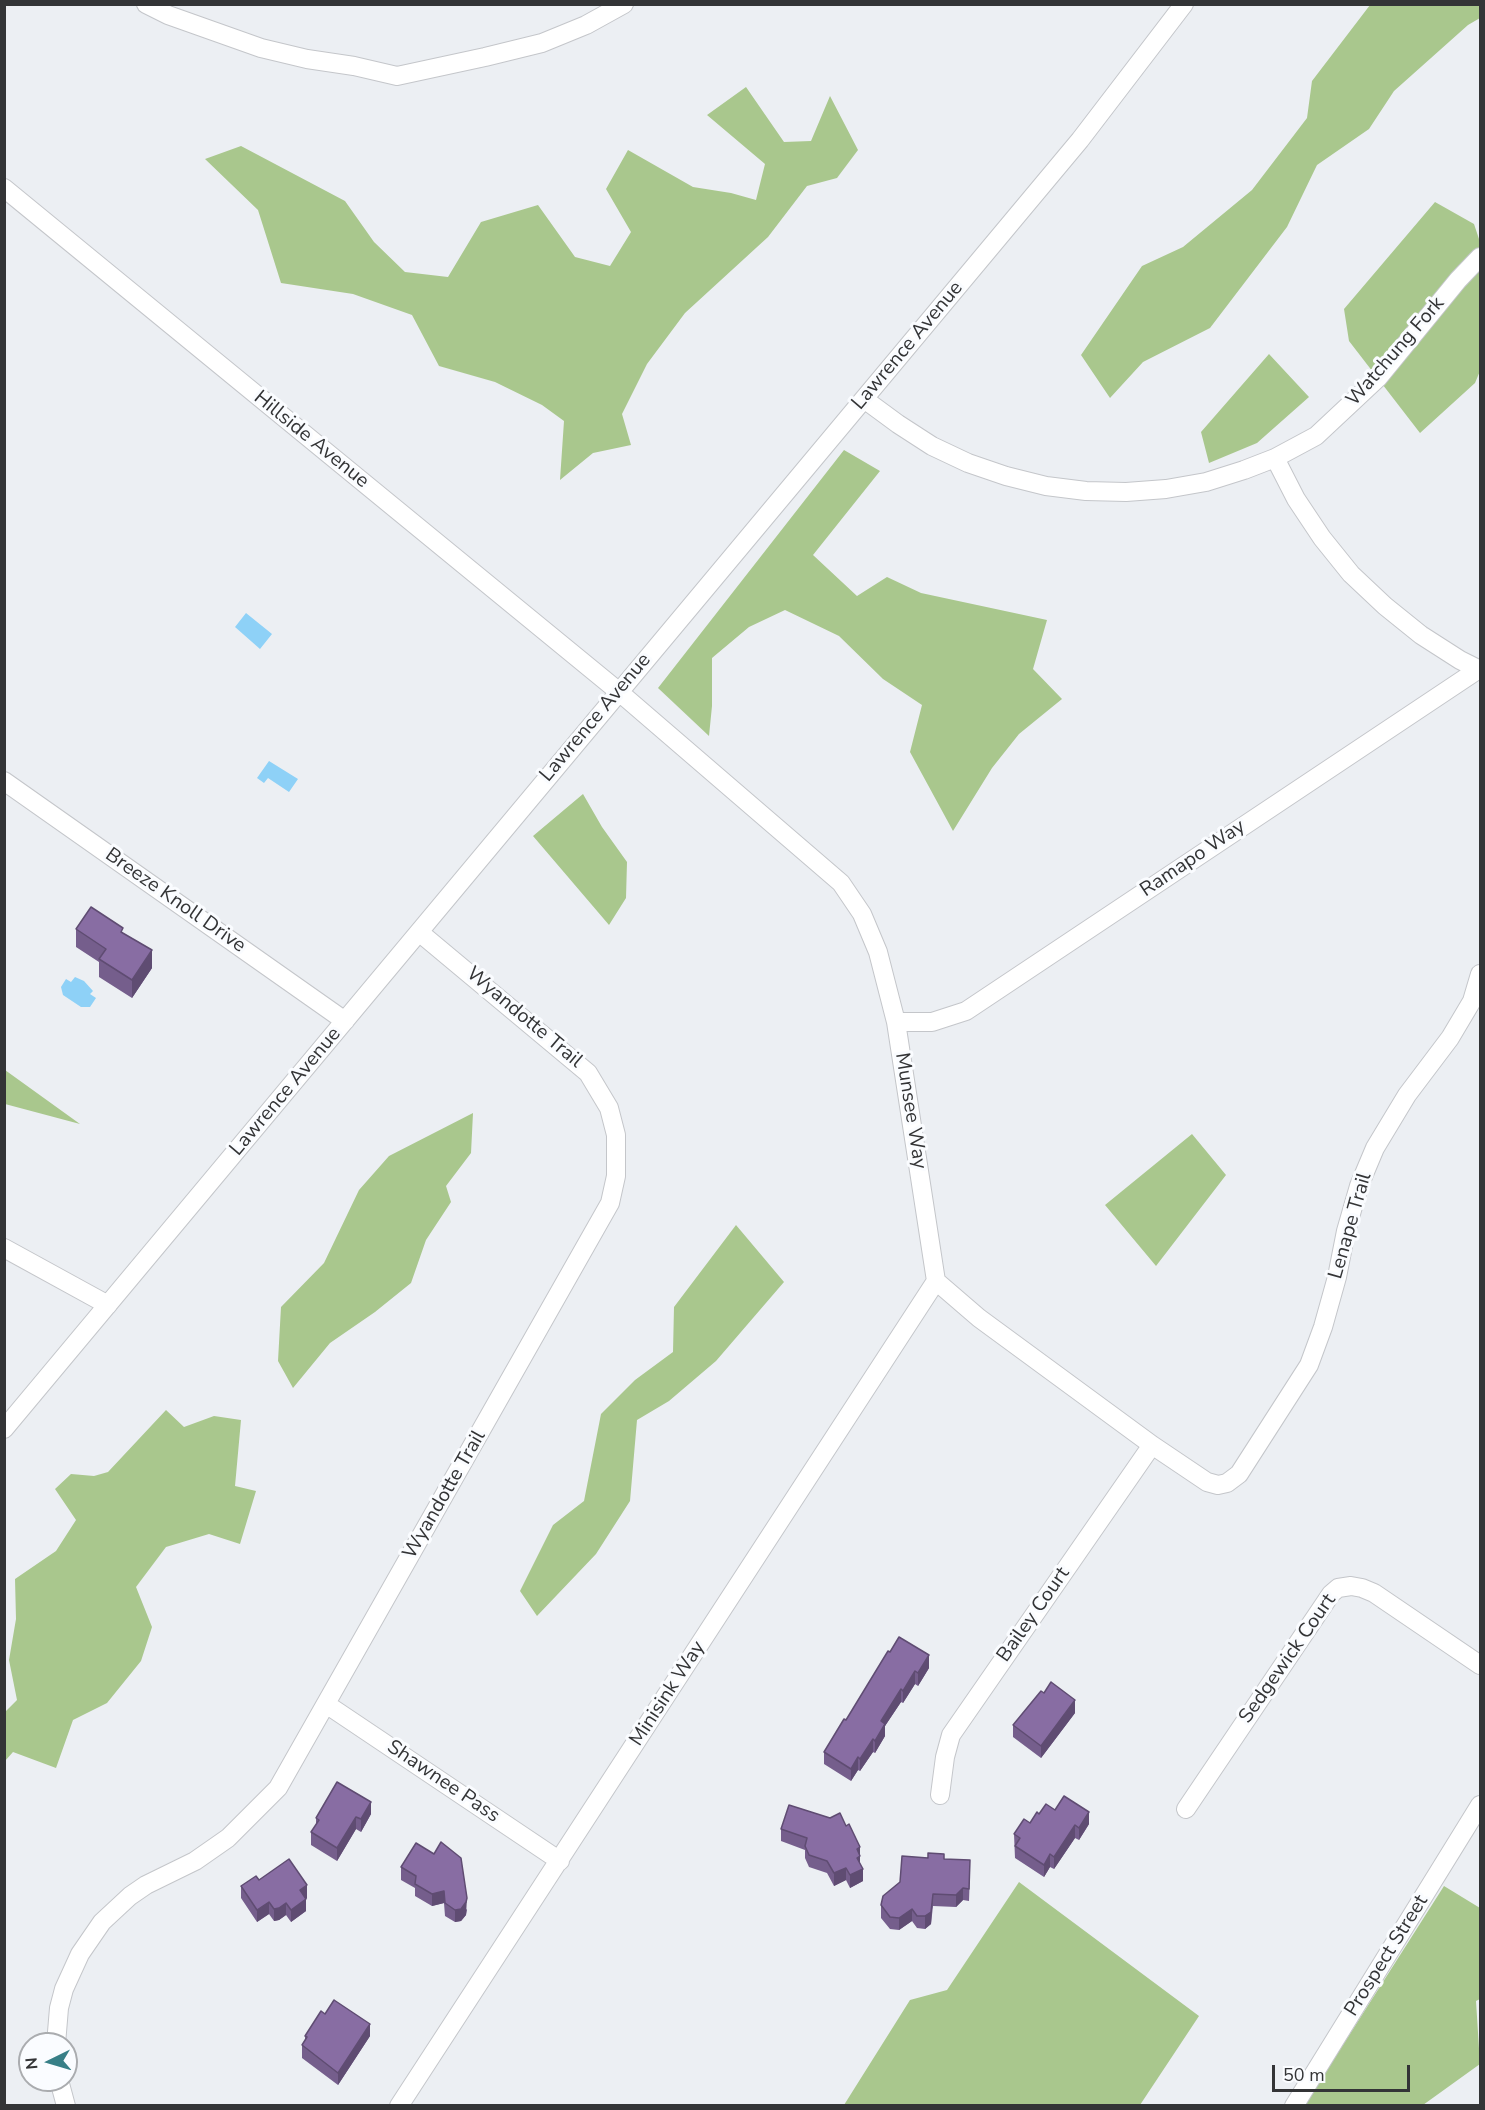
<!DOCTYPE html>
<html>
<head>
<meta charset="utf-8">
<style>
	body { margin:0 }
	#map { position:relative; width:1485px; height:2110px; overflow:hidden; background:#eceff3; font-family:"Nunito Sans",sans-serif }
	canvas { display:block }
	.frame { position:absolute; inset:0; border:6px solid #333436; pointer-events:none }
	.north { position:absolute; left:18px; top:2032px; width:60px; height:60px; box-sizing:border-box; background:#fafcff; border:2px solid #aaacaf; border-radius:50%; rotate:265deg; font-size:16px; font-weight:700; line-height:24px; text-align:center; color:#333436 }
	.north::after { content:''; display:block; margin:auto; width:21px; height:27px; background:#377f87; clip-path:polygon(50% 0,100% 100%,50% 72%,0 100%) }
	.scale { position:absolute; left:1272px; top:2065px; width:138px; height:27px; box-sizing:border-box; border:3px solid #333436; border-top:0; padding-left:8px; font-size:18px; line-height:21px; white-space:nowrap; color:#333436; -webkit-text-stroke:4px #fafcff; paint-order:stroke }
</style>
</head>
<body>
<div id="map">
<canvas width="1485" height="2110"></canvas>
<div class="frame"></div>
<div class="north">N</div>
<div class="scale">50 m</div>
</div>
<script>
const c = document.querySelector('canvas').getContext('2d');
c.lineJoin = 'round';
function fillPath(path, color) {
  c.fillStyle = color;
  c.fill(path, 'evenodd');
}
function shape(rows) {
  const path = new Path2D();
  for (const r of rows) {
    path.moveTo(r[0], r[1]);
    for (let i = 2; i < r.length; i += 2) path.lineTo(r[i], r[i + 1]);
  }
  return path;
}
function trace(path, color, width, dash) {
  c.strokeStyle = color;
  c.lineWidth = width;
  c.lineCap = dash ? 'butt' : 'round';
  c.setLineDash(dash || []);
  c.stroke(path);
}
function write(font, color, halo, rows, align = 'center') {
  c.font = font + ' "Nunito Sans",sans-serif';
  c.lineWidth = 6;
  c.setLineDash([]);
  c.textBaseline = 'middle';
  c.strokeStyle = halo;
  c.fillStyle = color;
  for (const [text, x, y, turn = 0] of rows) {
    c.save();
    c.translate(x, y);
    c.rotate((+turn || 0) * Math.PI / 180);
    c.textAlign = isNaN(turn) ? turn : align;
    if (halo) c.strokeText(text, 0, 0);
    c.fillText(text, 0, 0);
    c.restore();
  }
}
fillPath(shape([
	[1370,5,1480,5,1480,18,1468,25,1394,91,1369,129,1317,165,1287,227,1210,328,1143,362,1110,398,1081,355,1142,266,1183,247,1252,190,1307,118,1312,81],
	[746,87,784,142,811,141,830,96,858,150,837,178,807,186,768,237,685,313,647,364,622,414,631,445,593,453,560,480,564,421,542,405,495,382,439,366,412,315,353,294,281,283,258,210,205,159,241,146,345,201,374,242,405,272,448,277,481,222,538,205,575,257,610,266,631,232,606,189,628,150,693,187,731,193,756,200,765,164,707,115],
	[1435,202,1474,224,1480,242,1480,371,1475,383,1420,433,1349,341,1344,309],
	[1269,354,1309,397,1257,443,1209,463,1201,432],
	[844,450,880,471,813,555,857,596,887,577,921,593,1047,620,1033,669,1062,699,1019,734,992,768,953,831,910,752,922,705,883,679,839,636,785,610,749,627,712,658,712,706,709,736,658,688],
	[583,794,602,827,627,862,626,898,609,925,533,836],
	[4,1070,5,1070,80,1124,5,1104],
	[473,1113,471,1153,446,1186,451,1202,426,1240,411,1283,375,1312,330,1343,293,1388,278,1361,281,1307,324,1263,359,1190,389,1156],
	[1192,1134,1226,1175,1156,1266,1105,1205],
	[736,1225,784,1282,716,1361,669,1401,637,1420,630,1501,596,1554,537,1616,520,1591,553,1525,584,1501,601,1414,635,1380,673,1352,674,1307],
	[166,1410,184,1427,214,1416,241,1420,235,1486,256,1491,240,1544,209,1534,166,1547,136,1587,152,1627,141,1661,107,1703,73,1720,56,1768,13,1752,5,1761,5,1712,17,1700,9,1660,16,1619,15,1579,56,1551,76,1520,55,1489,71,1474,94,1476,108,1472],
	[1019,1882,1199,2016,1140,2105,844,2105,910,2000,947,1990],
	[1444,1886,1480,1908,1480,1999,1476,2001,1480,2064,1423,2105,1304,2106]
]), '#a9c78d');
fillPath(shape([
	[246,613,272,634,260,649,235,627],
	[269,761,298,779,289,792,268,778,264,783,257,778],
	[75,977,84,981,93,991,90,994,96,998,90,1007,81,1007,63,995,61,987,66,979,71,982]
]), '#8ed1f7');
const minor = shape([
	[146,4,168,15,261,48,307,59,354,66,397,76,485,57,542,43,586,25,624,4],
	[4,188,618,691,841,883,862,914,878,952,896,1022,936,1281,979,1318,1152,1445,1207,1482,1218,1485,1227,1483,1239,1474,1309,1365,1323,1327,1337,1277,1346,1231,1359,1186,1375,1148,1407,1095,1450,1038,1472,1001,1480,974],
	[864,399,898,424,932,446,968,463,1006,476,1046,486,1086,491,1126,492,1166,489,1206,482,1244,470,1275,458,1316,436,1378,378,1458,280,1480,257],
	[1275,458,1296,499,1322,538,1351,574,1385,606,1421,635,1460,660,1480,670],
	[4,781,345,1021],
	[896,1022,932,1022,966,1011,1479,669],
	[4,1248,108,1305],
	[4,1429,1080,140,1184,4],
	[326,1704,560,1861],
	[940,1795,945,1757,951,1735,1152,1445],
	[1186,1809,1331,1594,1338,1588,1351,1586,1362,1588,1374,1593,1480,1665],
	[56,2044,59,2008,64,1989,80,1954,102,1922,130,1896,146,1885,195,1861,228,1838,278,1788,610,1203,616,1176,616,1135,609,1108,588,1073,419,932],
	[59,2080,66,2106],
	[399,2106,936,1281],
	[1294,2106,1480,1805]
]);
trace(minor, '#c4c6ca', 20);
trace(minor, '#fff', 18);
fillPath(shape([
	[76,929,123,934,152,968,132,998,99,977,99,962,76,947],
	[890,1652,929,1668,918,1686,915,1684,903,1703,901,1702,885,1726,885,1736,875,1753,873,1752,860,1771,858,1770,851,1781,824,1764,824,1752,846,1720],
	[1075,1713,1041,1758,1013,1737,1013,1725],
	[1055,1810,1089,1824,1079,1840,1075,1838,1054,1869,1050,1867,1044,1877,1015,1858,1014,1834,1030,1823,1039,1814],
	[371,1814,361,1832,356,1829,337,1861,311,1845,311,1832,316,1825,316,1818],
	[846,1826,860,1847,860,1863,863,1881,850,1888,846,1880,834,1886,827,1873,809,1867,805,1858,805,1850,781,1841,781,1829],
	[416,1843,467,1910,466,1915,461,1921,455,1922,445,1916,444,1903,432,1906,415,1896,415,1888,401,1880,401,1867],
	[944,1859,970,1872,969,1901,963,1900,956,1907,933,1906,931,1924,925,1929,917,1928,912,1921,899,1930,890,1929,881,1918,881,1905],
	[259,1880,307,1898,306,1899,306,1911,291,1922,286,1915,279,1920,274,1921,269,1914,257,1922,241,1898,241,1886],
	[305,2036,370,2036,338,2085,302,2058,302,2045,305,2040]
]), '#755e8c');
fillPath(shape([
	[152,950,152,968,132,998,132,980],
	[929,1655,929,1668,918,1686,918,1673],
	[915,1671,915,1684,903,1703,903,1691],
	[901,1689,901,1702,885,1726,885,1736,875,1753,875,1741,881,1721],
	[1075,1700,1075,1713,1041,1758,1041,1746],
	[873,1739,873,1752,860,1771,860,1759],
	[858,1757,858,1770,851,1781,851,1769],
	[371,1802,371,1814,361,1832,361,1819],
	[1089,1812,1089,1824,1079,1840,1079,1828],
	[356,1817,356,1829,337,1861,337,1848],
	[1075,1825,1075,1838,1054,1869,1054,1857],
	[860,1847,860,1868,857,1862,857,1849],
	[1050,1854,1050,1867,1044,1877,1044,1865],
	[846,1868,846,1880,834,1886,834,1873],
	[863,1869,863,1881,850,1888,850,1875],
	[307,1885,307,1898,300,1903,300,1890],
	[963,1888,963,1900,956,1907,956,1895],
	[444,1891,444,1903,432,1906,432,1894],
	[933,1894,931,1924,925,1929,925,1916],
	[467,1898,466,1915,461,1921,455,1922,455,1910],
	[306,1899,306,1911,291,1922,291,1910],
	[269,1902,269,1914,257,1922,257,1910],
	[286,1903,286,1915,279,1920,274,1921,274,1909],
	[912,1909,912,1921,899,1930,899,1918],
	[370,2024,370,2036,338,2085,338,2073]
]), '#5f4c72');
const building = shape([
	[91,907,123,928,121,932,152,950,132,980,99,959,106,949,76,929,91,907],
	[899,1637,929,1655,918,1673,915,1671,903,1691,901,1689,881,1721,885,1724,875,1741,873,1739,860,1759,858,1757,851,1769,824,1752,844,1719,846,1720,888,1651,890,1652,899,1637],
	[1051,1682,1075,1700,1041,1746,1013,1725,1041,1691,1044,1693,1051,1682],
	[337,1782,371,1802,361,1819,356,1817,337,1848,311,1832,319,1820,316,1818,337,1782],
	[1064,1796,1089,1812,1079,1828,1075,1825,1054,1857,1050,1854,1044,1865,1015,1846,1020,1838,1014,1834,1024,1819,1030,1823,1037,1812,1039,1814,1046,1804,1055,1810,1064,1796],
	[789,1805,830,1818,840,1813,846,1826,849,1824,860,1847,857,1849,860,1856,857,1858,863,1869,850,1875,846,1868,834,1873,827,1861,809,1855,805,1846,807,1838,781,1829,789,1805],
	[441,1842,461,1858,467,1898,466,1902,461,1909,455,1910,445,1903,444,1891,432,1894,415,1884,416,1876,401,1867,416,1843,434,1854,441,1842],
	[928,1853,944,1854,944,1859,970,1860,969,1889,963,1888,956,1895,933,1894,931,1912,925,1916,917,1916,912,1909,899,1918,890,1917,881,1905,883,1896,900,1882,902,1856,928,1858,928,1853],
	[289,1859,307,1885,300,1890,306,1899,291,1910,286,1903,279,1908,274,1909,269,1902,257,1910,241,1886,256,1876,259,1880,289,1859],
	[334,2000,370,2024,338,2073,302,2045,307,2037,305,2036,321,2011,325,2014,334,2000]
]);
fillPath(building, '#886da3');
trace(building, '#5f4c72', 1.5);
write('20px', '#333436', '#fafcff', [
	["Lawrence Avenue",908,346,-50],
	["Watchung Fork",1396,352,-49],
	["Hillside Avenue",311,440,39],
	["Lawrence Avenue",596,718,-50],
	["Ramapo Way",1193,859,-34],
	["Breeze Knoll Drive",175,901,35],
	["Wyandotte Trail",524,1018,40],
	["Lawrence Avenue",286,1092,-50],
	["Munsee Way",910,1111,81],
	["Lenape Trail",1351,1226,-74],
	["Wyandotte Trail",445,1495,-60],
	["Bailey Court",1034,1615,-55],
	["Sedgewick Court",1288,1659,-55],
	["Minisink Way",668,1694,-57],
	["Shawnee Pass",443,1782,34],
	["Prospect Street",1387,1956,-58]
]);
</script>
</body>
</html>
